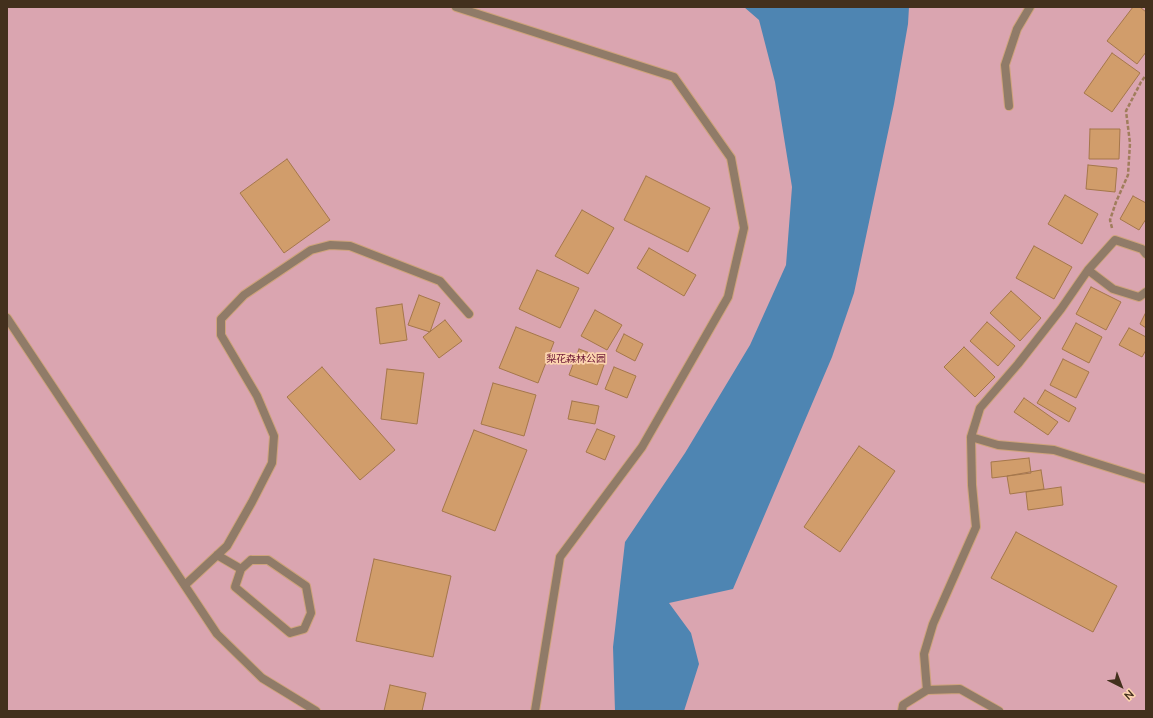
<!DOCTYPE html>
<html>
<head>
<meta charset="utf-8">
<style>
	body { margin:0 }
	#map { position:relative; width:1153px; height:718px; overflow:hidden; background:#f6c496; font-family:Mulish,sans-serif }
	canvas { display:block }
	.frame { position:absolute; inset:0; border:8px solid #43301d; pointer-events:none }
	.north { position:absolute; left:1101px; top:666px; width:40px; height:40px; -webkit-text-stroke:3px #fcd4af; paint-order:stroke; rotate:138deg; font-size:11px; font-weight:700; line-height:16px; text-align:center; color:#43301d }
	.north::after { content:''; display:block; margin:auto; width:14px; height:18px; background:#43301d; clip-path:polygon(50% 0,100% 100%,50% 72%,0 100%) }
</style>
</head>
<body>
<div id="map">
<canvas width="1153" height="718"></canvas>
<div class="frame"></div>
<div class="north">N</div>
</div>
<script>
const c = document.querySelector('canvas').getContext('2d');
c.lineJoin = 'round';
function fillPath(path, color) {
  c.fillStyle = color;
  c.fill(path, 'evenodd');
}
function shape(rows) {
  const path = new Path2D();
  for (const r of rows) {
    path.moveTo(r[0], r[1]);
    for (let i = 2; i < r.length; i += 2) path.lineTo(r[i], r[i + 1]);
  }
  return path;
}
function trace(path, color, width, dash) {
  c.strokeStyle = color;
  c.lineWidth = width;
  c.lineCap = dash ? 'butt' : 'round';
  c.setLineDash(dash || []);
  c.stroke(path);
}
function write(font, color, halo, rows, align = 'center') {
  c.font = font + ' Mulish,"Noto Sans SC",sans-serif';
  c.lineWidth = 3.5;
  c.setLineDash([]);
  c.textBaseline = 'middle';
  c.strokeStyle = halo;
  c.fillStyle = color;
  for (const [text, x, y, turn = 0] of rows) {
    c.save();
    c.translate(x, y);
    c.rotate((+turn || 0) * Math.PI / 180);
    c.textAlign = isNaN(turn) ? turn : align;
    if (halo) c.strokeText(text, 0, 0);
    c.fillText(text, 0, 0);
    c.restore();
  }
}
fillPath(shape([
	[7,7,1146,7,1146,711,7,711]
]), '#daa5b0');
fillPath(shape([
	[744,7,909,7,908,24,894,104,854,293,832,357,733,589,669,603,691,633,699,664,684,711,615,711,613,647,625,542,685,453,750,345,786,265,792,187,775,82,759,20]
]), '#4e85b2');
const building = shape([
	[1133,7,1140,7,1146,12,1146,52,1137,64,1107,41,1133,7],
	[1112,53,1140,73,1112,112,1084,93,1112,53],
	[1090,129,1120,129,1119,159,1089,159,1090,129],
	[287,159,330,220,284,253,240,193,287,159],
	[1088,165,1117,168,1115,192,1086,189,1088,165],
	[646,176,710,208,688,252,624,220,646,176],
	[1065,195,1098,214,1082,244,1048,224,1065,195],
	[1133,196,1146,203,1146,219,1139,230,1120,219,1133,196],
	[582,210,614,228,588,274,555,256,582,210],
	[1034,246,1072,267,1054,299,1016,278,1034,246],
	[649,248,696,275,684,296,637,268,649,248],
	[537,270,579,288,560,328,519,309,537,270],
	[1091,287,1121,302,1106,330,1076,314,1091,287],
	[1011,291,1041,318,1020,341,990,313,1011,291],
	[419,295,440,303,430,332,408,325,419,295],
	[402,304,407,340,380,344,376,308,402,304],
	[595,310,622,325,607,350,581,336,595,310],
	[1146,312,1146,328,1140,324,1146,312],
	[445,320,462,341,439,358,423,337,445,320],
	[987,322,1015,346,998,366,970,341,987,322],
	[1076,323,1102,337,1089,363,1062,349,1076,323],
	[516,327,554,342,538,383,499,368,516,327],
	[1129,328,1146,337,1146,350,1142,357,1119,345,1129,328],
	[624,334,643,344,635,361,616,351,624,334],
	[964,347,995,377,975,397,944,367,964,347],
	[579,349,606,359,597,385,569,375,579,349],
	[1063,359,1089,372,1076,398,1050,385,1063,359],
	[322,367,395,450,360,480,287,397,322,367],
	[614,367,636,376,627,398,605,389,614,367],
	[387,369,424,373,417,424,381,419,387,369],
	[493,383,536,395,524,436,481,424,493,383],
	[1045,390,1076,408,1069,422,1037,403,1045,390],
	[1024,398,1058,422,1048,435,1014,412,1024,398],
	[572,401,599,406,595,424,568,419,572,401],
	[597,429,615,436,605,460,586,452,597,429],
	[474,430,527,450,495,531,442,511,474,430],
	[859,446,895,471,840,552,804,527,859,446],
	[1029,458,1031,473,992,478,991,462,1029,458],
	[1041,470,1044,489,1010,494,1007,476,1041,470],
	[1061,487,1063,505,1028,510,1026,492,1061,487],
	[1016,532,1117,586,1093,632,991,578,1016,532],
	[374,559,451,576,433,657,356,641,374,559],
	[390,685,426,693,422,711,384,711,390,685]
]);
fillPath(building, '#d19d6b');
trace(building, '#a5774b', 1);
const lane = shape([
	[1009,106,1005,65,1017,29,1030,7],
	[1088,270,1113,289,1139,297,1146,292],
	[971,437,980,408,1018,364,1061,309,1088,270,1115,240,1142,249,1146,254],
	[217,555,241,569],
	[251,560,268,560,306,586,311,613,304,629,290,633,235,587,241,569,251,560],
	[185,585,227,546,252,502,272,463,274,436,257,396,221,335,221,319,244,295,311,250,330,245,350,246,440,281,469,314],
	[927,690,924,654,933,624,976,527,972,485,971,437,998,445,1054,450,1146,479]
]);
const street = shape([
	[456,7,674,77,731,158,744,228,728,297,642,447,560,557,535,711],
	[7,318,217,634,262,678,316,711],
	[902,711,903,705,927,690,960,689,999,711]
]);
trace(lane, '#cfa37b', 10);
trace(street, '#cfa37b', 10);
trace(shape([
	[1112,228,1110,220,1116,202,1128,175,1130,143,1126,111,1141,82,1146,75]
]), '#a07d5c', 2.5, [4, 2]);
trace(lane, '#907b68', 8);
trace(street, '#907b68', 8);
write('10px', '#6e1937', '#fcd4af', [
	["梨花森林公园",576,359]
]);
</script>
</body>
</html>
